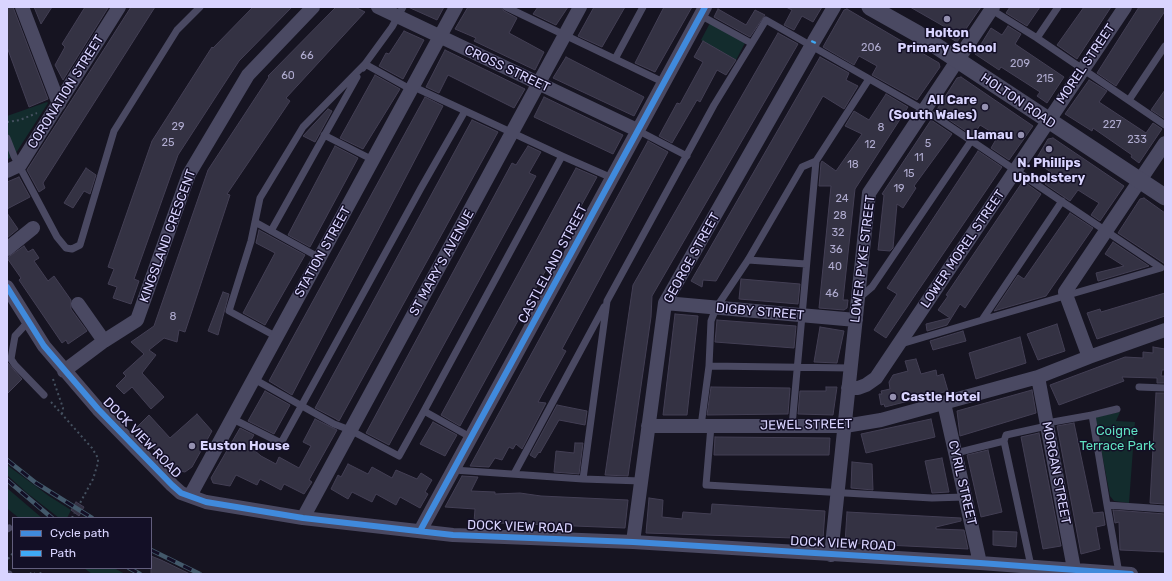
<!DOCTYPE html>
<html>
<head>
<meta charset="utf-8">
<style>
	body { margin:0 }
	#map { position:relative; width:1172px; height:581px; overflow:hidden; background:#161421; font-family:Rubik,sans-serif }
	canvas { display:block }
	.frame { position:absolute; inset:0; border:8px solid #d9d4ff; pointer-events:none }
	.legend { position:absolute; left:12px; top:517px; width:140px; height:52px; box-sizing:border-box; background:#130f26; border:1px solid #625e7d; margin:0; padding:5px 7px; list-style:none; font-size:12px; color:#d9d4ff }
	.legend li { display:flex; align-items:center; gap:8px; height:20px }
	.legend b { width:20px; border:1px solid #625e7d }
</style>
</head>
<body>
<div id="map">
<canvas width="1172" height="581"></canvas>
<div class="frame"></div>
<ul class="legend">
<li><b style="height:5px;background:#408adc"></b>Cycle path</li>
<li><b style="height:5px;background:#3fa9f5"></b>Path</li>
</ul>
</div>
<script>
const c = document.querySelector('canvas').getContext('2d');
c.lineJoin = 'round';
function fillPath(path, color) {
  c.fillStyle = color;
  c.fill(path, 'evenodd');
}
function shape(rows) {
  const path = new Path2D();
  for (const r of rows) {
    path.moveTo(r[0], r[1]);
    for (let i = 2; i < r.length; i += 2) path.lineTo(r[i], r[i + 1]);
  }
  return path;
}
function trace(path, color, width, dash) {
  c.strokeStyle = color;
  c.lineWidth = width;
  c.lineCap = dash ? 'butt' : 'round';
  c.setLineDash(dash || []);
  c.stroke(path);
}
function write(font, color, halo, rows, align = 'center') {
  c.font = font + ' Rubik,sans-serif';
  c.lineWidth = 3;
  c.setLineDash([]);
  c.textBaseline = 'middle';
  c.strokeStyle = halo;
  c.fillStyle = color;
  for (const [text, x, y, turn = 0] of rows) {
    c.save();
    c.translate(x, y);
    c.rotate((+turn || 0) * Math.PI / 180);
    c.textAlign = isNaN(turn) ? turn : align;
    if (halo) c.strokeText(text, 0, 0);
    c.fillText(text, 0, 0);
    c.restore();
  }
}
fillPath(shape([
	[710,23,745,43,736,60,701,40],
	[47,102,48,103,16,153,7,160,7,116],
	[1120,412,1116,421,1135,422,1129,503,1114,501,1110,496,1095,417],
	[7,465,49,496,71,510,67,518,59,518,27,493,7,475],
	[7,488,42,518,19,518,9,510,7,508],
	[84,568,114,568,125,574,92,574]
]), '#132c2d');
const building = shape([
	[7,7,13,7,48,99,29,107,7,47,7,7],
	[34,7,52,7,41,24,34,7],
	[85,7,108,8,63,80,55,65,65,47,62,44,85,7],
	[131,7,155,7,43,183,45,188,39,192,27,170,131,7],
	[253,7,292,7,239,61,178,155,134,279,139,281,131,304,113,298,117,287,108,284,114,269,108,267,152,141,212,47,213,48,253,7],
	[336,7,355,7,365,12,286,98,290,101,227,194,230,195,185,332,179,330,177,342,164,338,149,350,156,355,142,373,164,397,151,409,132,387,124,394,116,386,126,376,123,373,144,354,131,342,154,326,208,170,269,77,268,76,336,7],
	[408,7,444,7,437,20,408,7],
	[468,7,501,7,504,11,517,18,509,33,544,52,535,70,474,41,476,38,455,29,468,7],
	[538,7,568,7,556,25,533,14,538,7],
	[594,7,625,7,602,47,578,36,594,7],
	[664,7,692,7,655,72,635,63,664,7],
	[786,7,822,7,813,22,802,16,794,30,784,25,792,10,786,7],
	[910,7,981,7,957,42,942,33,945,27,910,7],
	[1010,7,1040,7,1027,26,1006,13,1010,7],
	[1084,7,1111,7,1077,59,1057,45,1084,7],
	[1139,7,1165,7,1165,11,1116,86,1097,73,1139,7],
	[718,9,746,25,755,10,765,15,750,37,714,17,718,9],
	[847,9,939,63,940,67,917,100,872,75,877,66,859,56,854,65,823,47,844,10,847,9],
	[1008,26,1021,34,1015,44,1064,77,1047,103,1037,96,1040,92,1001,67,999,70,975,54,991,28,1002,35,1008,26],
	[404,31,424,40,403,79,379,66,386,53,389,54,404,31],
	[778,33,798,44,652,296,651,317,628,476,605,475,633,285,778,33],
	[703,41,736,60,726,75,717,70,700,102,697,100,672,143,659,136,677,103,680,104,703,62,694,57,703,41],
	[445,50,525,89,514,108,448,75,439,93,426,87,445,50],
	[566,57,644,97,634,116,553,78,566,57],
	[820,57,849,73,846,80,858,86,844,109,823,96,716,281,703,280,702,287,691,281,820,57],
	[375,75,400,89,363,149,340,138,375,75],
	[961,77,1033,126,1009,160,991,148,998,136,980,125,973,136,936,111,957,78,961,77],
	[1089,80,1107,91,1099,102,1146,133,1153,123,1162,129,1139,163,1131,157,1132,155,1093,128,1092,131,1065,114,1089,80],
	[1165,90,1165,119,1151,110,1165,90],
	[886,94,908,107,855,189,843,300,848,300,847,308,844,310,819,308,831,186,819,186,821,163,822,161,836,171,862,134,845,126,854,111,869,120,886,94],
	[425,97,443,106,292,395,269,381,425,97],
	[544,97,623,135,613,154,534,117,544,97],
	[328,109,332,111,315,142,303,136,328,109],
	[472,120,498,132,339,421,336,419,315,408,472,120],
	[931,120,952,134,914,186,916,188,903,208,897,204,893,248,890,251,878,250,884,195,882,194,931,120],
	[1053,138,1124,186,1100,221,1091,215,1099,203,1089,197,1078,190,1070,201,1045,184,1052,173,1035,161,1048,139,1053,138],
	[648,141,668,152,562,349,566,351,538,402,546,403,522,449,516,444,513,449,509,447,502,460,495,458,489,467,470,466,648,141],
	[335,146,358,158,310,247,288,235,335,146],
	[528,146,541,152,529,173,536,176,389,445,366,433,512,163,516,165,528,146],
	[978,151,1002,167,886,338,874,330,897,294,887,288,978,151],
	[86,168,96,175,90,194,84,191,73,208,64,203,86,168],
	[576,168,597,177,460,426,441,415,576,168],
	[19,177,30,197,7,209,7,182,19,177],
	[1023,181,1041,194,965,308,960,304,947,325,927,331,926,324,950,318,938,310,948,296,946,295,1023,181],
	[1144,198,1165,213,1165,264,1118,233,1140,199,1144,198],
	[7,213,18,229,7,238,7,213],
	[1070,213,1093,228,1046,296,994,311,1018,275,1024,279,1070,213],
	[259,230,305,255,265,325,243,313,275,253,256,243,259,230],
	[1113,242,1149,266,1098,281,1096,273,1124,266,1105,254,1113,242],
	[24,246,28,252,33,249,39,258,34,261,48,281,54,276,71,300,71,309,87,331,68,344,66,340,62,343,19,280,21,278,7,258,24,246],
	[741,279,800,284,798,304,739,299,741,279],
	[223,292,229,294,218,335,208,331,223,292],
	[1165,293,1165,316,1097,339,1087,313,1100,309,1101,312,1165,293],
	[675,314,698,316,687,415,663,415,675,314],
	[717,320,796,326,794,348,715,342,717,320],
	[1057,324,1065,351,1038,360,1027,334,1057,324],
	[820,327,844,331,837,363,814,362,820,327],
	[963,331,966,341,933,350,930,341,963,331],
	[1020,337,1026,363,976,379,969,353,1020,337],
	[1153,347,1165,349,1165,370,1162,370,1161,376,1165,376,1165,383,1157,383,1157,378,1122,377,1124,381,1059,405,1050,385,1125,357,1143,358,1143,352,1153,353,1153,347],
	[916,359,921,374,936,370,937,376,943,374,948,391,885,407,884,404,881,405,879,394,882,394,881,391,890,389,889,382,893,375,908,371,905,361,916,359],
	[7,362,22,379,7,394,7,362],
	[711,387,790,388,788,414,707,415,711,387],
	[826,387,837,387,833,415,798,414,800,391,826,391,826,387],
	[1032,390,1036,413,960,436,957,411,1032,390],
	[265,391,290,405,274,434,248,421,265,391],
	[1156,393,1165,393,1165,504,1150,503,1156,393],
	[557,405,587,411,585,425,559,420,540,453,539,452,535,458,530,455,557,405],
	[197,414,212,431,192,467,185,472,174,470,135,429,149,415,170,438,197,414],
	[315,419,337,430,309,480,312,482,304,494,284,484,281,490,260,479,257,485,236,475,230,486,213,483,211,478,240,428,254,435,248,445,261,456,276,464,279,457,299,468,311,446,303,442,315,419],
	[931,419,935,437,866,453,861,434,931,419],
	[433,422,457,435,445,456,420,444,433,422],
	[1074,423,1093,513,1103,512,1105,525,1096,527,1100,549,1081,554,1057,426,1074,423],
	[1039,433,1061,546,1043,549,1021,437,1039,433],
	[715,437,830,438,829,455,714,455,715,437],
	[575,443,583,443,579,474,554,472,556,451,574,453,575,443],
	[988,450,1002,512,981,517,967,455,988,450],
	[942,458,949,492,932,493,925,461,942,458],
	[852,462,872,464,873,490,851,488,852,462],
	[348,464,368,474,372,467,392,478,396,470,417,479,421,473,432,480,425,492,428,494,420,508,400,497,396,505,376,494,372,502,352,492,348,499,331,489,338,475,341,477,348,464],
	[462,476,478,477,471,491,495,492,495,494,520,493,541,496,628,500,625,528,474,522,475,509,445,507,462,476],
	[649,498,663,500,662,517,682,519,683,512,711,514,712,504,825,511,823,539,646,533,649,498],
	[76,502,84,507,79,516,71,510,76,502],
	[1113,510,1165,514,1165,552,1120,550,1119,522,1115,523,1113,510],
	[847,512,961,518,961,521,936,527,936,529,964,530,968,549,845,543,847,512],
	[993,531,1017,532,1016,547,993,545,993,531],
	[151,556,161,560,190,574,151,574,151,556]
]);
fillPath(building, '#343243');
trace(building, '#433f54', 1);
trace(shape([
	[7,122,20,120,37,113],
	[53,379,63,408,62,414],
	[51,402,92,448,98,458,98,463,93,479,79,505],
	[72,518,74,513],
	[8,559,13,553],
	[30,574,32,572,35,574],
	[40,574,41,572]
]), '#44505f', 2, [2, 3]);
trace(shape([
	[506,7,615,59],
	[643,7,615,59,663,82],
	[1058,7,1037,38,1165,125],
	[992,10,1037,38],
	[700,15,751,43],
	[363,68,365,64,412,90],
	[414,87,562,156],
	[1129,100,1165,46],
	[637,130,687,156],
	[324,135,373,160],
	[7,138,14,156,57,237,66,248,72,249,80,245,114,131,177,30,200,7],
	[255,222,320,258],
	[271,231,357,77],
	[748,260,806,264],
	[859,298,872,287,971,141],
	[28,322,15,336,11,359,15,365,44,395],
	[277,337,229,311,251,241,260,198,303,127,365,64,392,27,403,7],
	[901,344,982,320,1062,201],
	[709,366,851,368],
	[254,379,334,424,350,430,399,456,424,411,472,438],
	[1139,387,1165,388],
	[424,411,562,156,612,178],
	[1092,415,1117,409],
	[233,419,281,443,421,188,465,111],
	[1047,423,1092,415,1107,505],
	[701,426,709,366,711,321,716,308,748,260,802,167,816,161],
	[711,426,706,485,932,498,965,497],
	[792,426,816,161,869,79],
	[1004,441,1031,566],
	[956,453,1004,441,1006,435,1047,426],
	[454,470,583,479],
	[514,474,604,307],
	[641,481,583,479,607,301,714,105,766,20,936,117,1161,268,982,320],
	[7,529,9,528],
	[1119,573,1107,505,1165,509],
	[7,574,9,574]
]), '#4a4962', 7);
trace(shape([
	[22,7,59,104],
	[378,7,637,130],
	[814,41,834,7],
	[7,171,20,165,119,7],
	[7,249,33,228],
	[7,287,44,346,98,409,172,485,181,493,206,502,303,518,453,535,633,542,980,563,1131,574],
	[665,303,856,320],
	[78,304,104,341],
	[1089,357,1065,292,1165,143],
	[64,371,104,341,137,320,189,174,248,75,313,7],
	[1038,377,1074,569],
	[848,388,858,388,866,385,876,378,1125,7],
	[944,403,980,563],
	[648,426,845,426,881,420,1038,377,1089,357,1165,330],
	[190,496,456,7],
	[303,518,580,7],
	[420,531,705,7],
	[633,542,665,303,813,43],
	[831,555,869,193,993,7]
]), '#4a4962', 14);
trace(shape([
	[870,7,918,34,1165,197]
]), '#4a4962', 17);
const rail = shape([
	[7,460,36,483,92,518],
	[7,480,52,518],
	[151,550,200,574],
	[129,568,140,574]
]);
trace(rail, '#43596b', 4.5);
trace(rail, '#130f26', 3, [9]);
trace(shape([
	[813,43,814,41]
]), '#3fa9f5', 5, [10, 5]);
trace(shape([
	[7,287,44,346,98,409,172,485,181,493,206,502,303,518,453,535,633,542,980,563,1131,574],
	[420,531,705,7]
]), '#408adc', 6);
for (const [x, y, r, color] of [
	[947,19,4,"#9591b1"],
	[985,107,4,"#9591b1"],
	[1021,135,4,"#9591b1"],
	[1049,149,4,"#9591b1"],
	[893,397,4,"#9591b1"],
	[192,446,4,"#9591b1"]
]) {
  const dot = new Path2D();
  dot.arc(x, y, r, 0, 2 * Math.PI);
  c.fillStyle = color;
  c.fill(dot);
  trace(dot, '#130f26', 1.5);
}
write('11px', '#b0acd0', null, [
	["206",871,48],
	["66",307,56],
	["209",1020,64],
	["60",288,76],
	["215",1045,79],
	["227",1112,125],
	["29",178,127],
	["8",881,128],
	["233",1137,140],
	["25",168,143],
	["5",928,144],
	["12",870,145],
	["11",919,158],
	["18",853,165],
	["15",909,174],
	["19",899,189],
	["24",842,199],
	["28",840,216],
	["32",838,233],
	["36",836,250],
	["40",835,267],
	["46",832,294],
	["8",173,317]
]);
write('bold 13px', '#d9d4ff', '#130f26', [
	["Holton",947,33],
	["Primary School",947,48],
	["All Care",977,100,"right"],
	["(South Wales)",977,115,"right"],
	["Llamau",1013,135,"right"],
	["N. Phillips",1049,163],
	["Upholstery",1049,178],
	["Castle Hotel",901,397,"left"],
	["Euston House",200,446,"left"]
]);
write('13px', '#d9d4ff', '#130f26', [
	["MOREL STREET",1086,64,-56],
	["CROSS STREET",507,69,25],
	["CORONATION STREET",66,92,-58],
	["HOLTON ROAD",1018,101,34],
	["KINGSLAND CRESCENT",168,236,-70],
	["LOWER MOREL STREET",963,249,-56],
	["STATION STREET",323,252,-61],
	["GEORGE STREET",692,258,-61],
	["LOWER PYKE STREET",863,259,-83],
	["ST MARY'S AVENUE",442,263,-61],
	["CASTLELAND STREET",553,264,-62],
	["DIGBY STREET",760,312,5],
	["JEWEL STREET",806,425,-1],
	["DOCK VIEW ROAD",142,438,46],
	["MORGAN STREET",1056,473,79],
	["CYRIL STREET",962,483,77],
	["DOCK VIEW ROAD",520,527,2],
	["DOCK VIEW ROAD",843,544,3]
]);
write('13px', '#5fe0c0', '#130f26', [
	["Coigne",1117,431],
	["Terrace Park",1117,446]
]);
</script>
</body>
</html>
